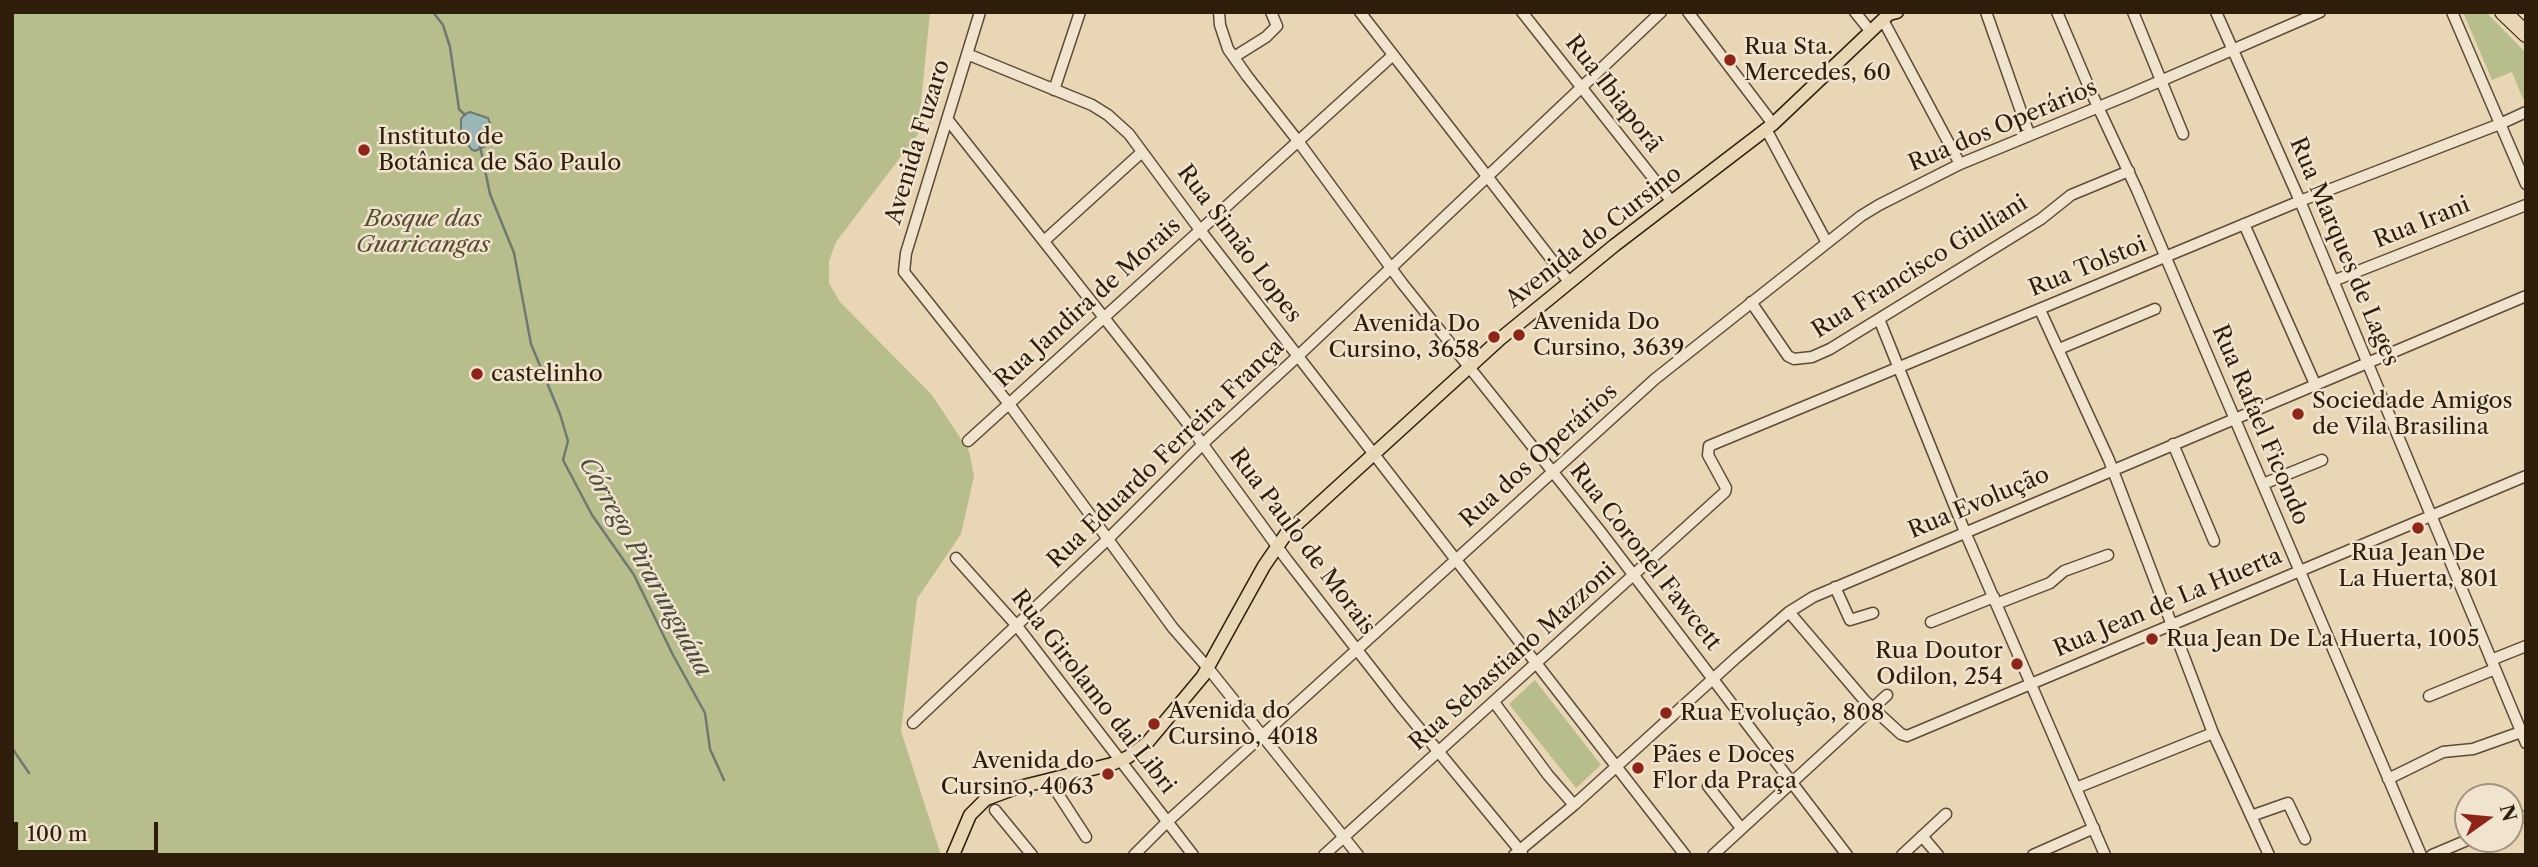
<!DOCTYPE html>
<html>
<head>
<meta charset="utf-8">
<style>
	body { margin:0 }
	#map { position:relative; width:2538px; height:867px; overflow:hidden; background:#e8d6b5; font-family:"Libre Caslon Text",serif }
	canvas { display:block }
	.frame { position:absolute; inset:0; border:14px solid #2e1d0b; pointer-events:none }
	.north { position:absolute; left:2454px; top:783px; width:70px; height:70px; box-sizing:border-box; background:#f0e4cf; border:2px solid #a29481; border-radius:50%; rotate:75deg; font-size:19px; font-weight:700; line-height:28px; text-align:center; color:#2e1d0b }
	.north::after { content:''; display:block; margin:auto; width:24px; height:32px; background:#8f2418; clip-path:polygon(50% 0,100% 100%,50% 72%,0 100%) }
	.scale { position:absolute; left:14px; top:822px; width:144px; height:32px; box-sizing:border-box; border:4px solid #2e1d0b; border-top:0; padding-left:9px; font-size:21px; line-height:24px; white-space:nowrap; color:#2e1d0b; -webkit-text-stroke:5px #f0e4cf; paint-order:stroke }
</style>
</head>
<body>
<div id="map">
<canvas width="2538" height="867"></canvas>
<div class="frame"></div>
<div class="north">N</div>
<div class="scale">100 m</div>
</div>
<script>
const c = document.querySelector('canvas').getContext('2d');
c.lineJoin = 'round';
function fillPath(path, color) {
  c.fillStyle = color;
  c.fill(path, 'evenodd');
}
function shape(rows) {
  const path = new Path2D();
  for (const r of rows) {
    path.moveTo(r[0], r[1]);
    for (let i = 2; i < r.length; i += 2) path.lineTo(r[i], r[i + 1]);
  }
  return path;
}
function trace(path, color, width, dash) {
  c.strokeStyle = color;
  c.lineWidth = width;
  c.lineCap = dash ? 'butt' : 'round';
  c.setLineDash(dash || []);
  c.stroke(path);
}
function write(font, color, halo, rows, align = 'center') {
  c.font = font + ' "Libre Caslon Text",serif';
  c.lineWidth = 5;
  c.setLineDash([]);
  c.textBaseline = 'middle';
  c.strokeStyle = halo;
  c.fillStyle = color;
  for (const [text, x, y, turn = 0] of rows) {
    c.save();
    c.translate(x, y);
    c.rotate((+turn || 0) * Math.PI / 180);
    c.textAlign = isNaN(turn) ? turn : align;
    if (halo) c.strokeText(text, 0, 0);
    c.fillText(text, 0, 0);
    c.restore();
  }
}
fillPath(shape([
	[12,12,930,12,918,134,836,242,829,261,829,283,840,302,932,395,969,451,974,476,961,534,917,599,901,731,941,855,12,855],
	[2463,12,2486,12,2526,53,2526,97,2523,99,2512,72,2492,80],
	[1535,680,1601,765,1576,788,1509,704]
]), '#b8bd8c');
const water = shape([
	[470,112,488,118,490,123,483,126,486,137,491,140,490,144,475,151,471,149,461,133,461,119,465,114,470,112]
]);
fillPath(water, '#9ab7b7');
trace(water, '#6f7972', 2);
trace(shape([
	[433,12,443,25,450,47,459,109,465,115],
	[480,146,490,194,514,253,531,344,560,414,568,441,563,460,592,515,634,575,673,655,705,713,710,749,724,780],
	[12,748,29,773]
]), '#6f7972', 2.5);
const minor = shape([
	[980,12,906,253,904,272,1009,404,1173,628,1208,668,1358,855],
	[1219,12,1220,25,1228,49,1247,76,1298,141,1402,283,1600,531,1847,855],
	[1360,12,1569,282],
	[1522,12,1672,202],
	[1688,12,1773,124],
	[1855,12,1871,32],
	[1986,12,2029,134],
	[2057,12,2091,92,2137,190,2421,855],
	[2133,12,2183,134],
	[2216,12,2300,201,2526,743],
	[2452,12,2526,184],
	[1883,20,1960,164],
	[967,54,1092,105,1108,115,1129,134,1200,230,1685,855],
	[1234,57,1266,37,1277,26,1271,12],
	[1054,90,1080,12],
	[948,120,1188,424,1287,560,1400,705,1522,853],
	[1766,129,1827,243],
	[2244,224,2315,384],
	[1044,241,1142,152],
	[2333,281,2526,205],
	[1751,302,1788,356,1794,359,1812,357,1830,349,1978,258,2041,219,2071,195,2129,171],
	[2040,310,2109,460,2213,733,2269,855],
	[1879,319,1965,532,2105,855],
	[2059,349,2155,309],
	[968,441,1392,56],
	[2173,444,2214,541],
	[2263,484,2322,460],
	[956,558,1017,626,1193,855],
	[1835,587,1850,620,1873,613],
	[1996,604,2050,583,2064,571,2108,555],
	[1789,612,1865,701,1901,734,1907,736,2526,476],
	[1931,622,1994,597],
	[2491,660,2526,646],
	[2429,696,2495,669],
	[1494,702,1548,775,1574,805],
	[913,723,1107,540,1210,437,1298,356,1661,12],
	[2388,779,2443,752,2473,749,2521,732],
	[1049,780,1086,837],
	[1708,786,1741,828],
	[2076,788,2213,733],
	[995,810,1032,855],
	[2251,816,2288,803,2305,839],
	[2510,822,2526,816],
	[1922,836,1938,855],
	[1134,855,1168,821,1655,379,1861,216,1879,205,1960,164,2128,95,2320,12],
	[1324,855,1725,492,1726,488,1708,455,1709,446,2300,201,2500,124,2526,112],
	[1514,855,1574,805,1737,657,1789,612,1813,597,2526,296],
	[1713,855,1887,695],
	[1902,855,1946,814],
	[2033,855,2094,828],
	[2432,855,2470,839]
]);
const major = shape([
	[953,855,970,815,986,799,1016,788,1112,764,1128,757,1147,743,1203,676,1264,566,1286,534,1500,339,1615,245,1773,124,1889,14,1897,12]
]);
const highway = shape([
	[2503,12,2526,34]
]);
trace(minor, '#5c4b36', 13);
trace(major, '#2e1d0b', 15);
trace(highway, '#2e1d0b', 18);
trace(minor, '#f0e4cf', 10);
trace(major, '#e8d6b5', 12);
trace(highway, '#e8d6b5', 16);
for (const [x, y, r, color] of [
	[1730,60,7,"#8f2418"],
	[364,150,7,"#8f2418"],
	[1519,335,7,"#8f2418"],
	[1494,337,7,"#8f2418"],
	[477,374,7,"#8f2418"],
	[2298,414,7,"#8f2418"],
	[2418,528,7,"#8f2418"],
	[2152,639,7,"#8f2418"],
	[2017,664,7,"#8f2418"],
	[1666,713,7,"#8f2418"],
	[1154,724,7,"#8f2418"],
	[1638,768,7,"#8f2418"],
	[1108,774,7,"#8f2418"]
]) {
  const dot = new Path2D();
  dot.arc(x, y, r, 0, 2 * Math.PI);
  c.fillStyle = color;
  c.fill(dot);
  trace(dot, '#f0e4cf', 2.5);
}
write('23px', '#2e1d0b', '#f0e4cf', [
	["Rua Sta.",1744,47],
	["Mercedes, 60",1744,73],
	["Instituto de",378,137],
	["Botânica de São Paulo",378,163],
	["Avenida Do",1533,322],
	["Cursino, 3639",1533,348],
	["Avenida Do",1480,324,"right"],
	["Cursino, 3658",1480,350,"right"],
	["castelinho",491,374],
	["Sociedade Amigos",2312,401],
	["de Vila Brasilina",2312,427],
	["Rua Jean De",2418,553,"center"],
	["La Huerta, 801",2418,579,"center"],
	["Rua Jean De La Huerta, 1005",2166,639],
	["Rua Doutor",2003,651,"right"],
	["Odilon, 254",2003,677,"right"],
	["Avenida do",1168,711],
	["Cursino, 4018",1168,737],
	["Rua Evolução, 808",1680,713],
	["Pães e Doces",1652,755],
	["Flor da Praça",1652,781],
	["Avenida do",1094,761,"right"],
	["Cursino, 4063",1094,787,"right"]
], 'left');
write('23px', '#2e1d0b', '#f0e4cf', [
	["Rua Ibiaporã",1613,94,52],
	["Rua dos Operários",2003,126,-23],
	["Avenida Fuzaro",918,142,-73],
	["Rua Irani",2422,223,-22],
	["Avenida do Cursino",1594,237,-38],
	["Rua Simão Lopes",1239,244,53],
	["Rua Marques de Lages",2344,252,67],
	["Rua Francisco Giuliani",1920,267,-32],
	["Rua Tolstoi",2088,267,-22],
	["Rua Jandira de Morais",1088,303,-42],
	["Rua Rafael Ficondo",2260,425,67],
	["Rua Eduardo Ferreira França",1166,454,-44],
	["Rua dos Operários",1539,456,-42],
	["Rua Evolução",1979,503,-23],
	["Rua Paulo de Morais",1302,542,53],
	["Rua Coronel Fawcett",1645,557,52],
	["Rua Jean de La Huerta",2168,603,-23],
	["Rua Sebastiano Mazzoni",1513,657,-42],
	["Rua Girolamo dai Libri",1093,692,52]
]);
write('italic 23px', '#574d32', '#f0e4cf', [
	["Bosque das",423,219],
	["Guaricangas",423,245]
]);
write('italic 24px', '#4e4b3f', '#f0e4cf', [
	["Córrego Pirarunguáua",645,567,61]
]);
</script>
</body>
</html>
